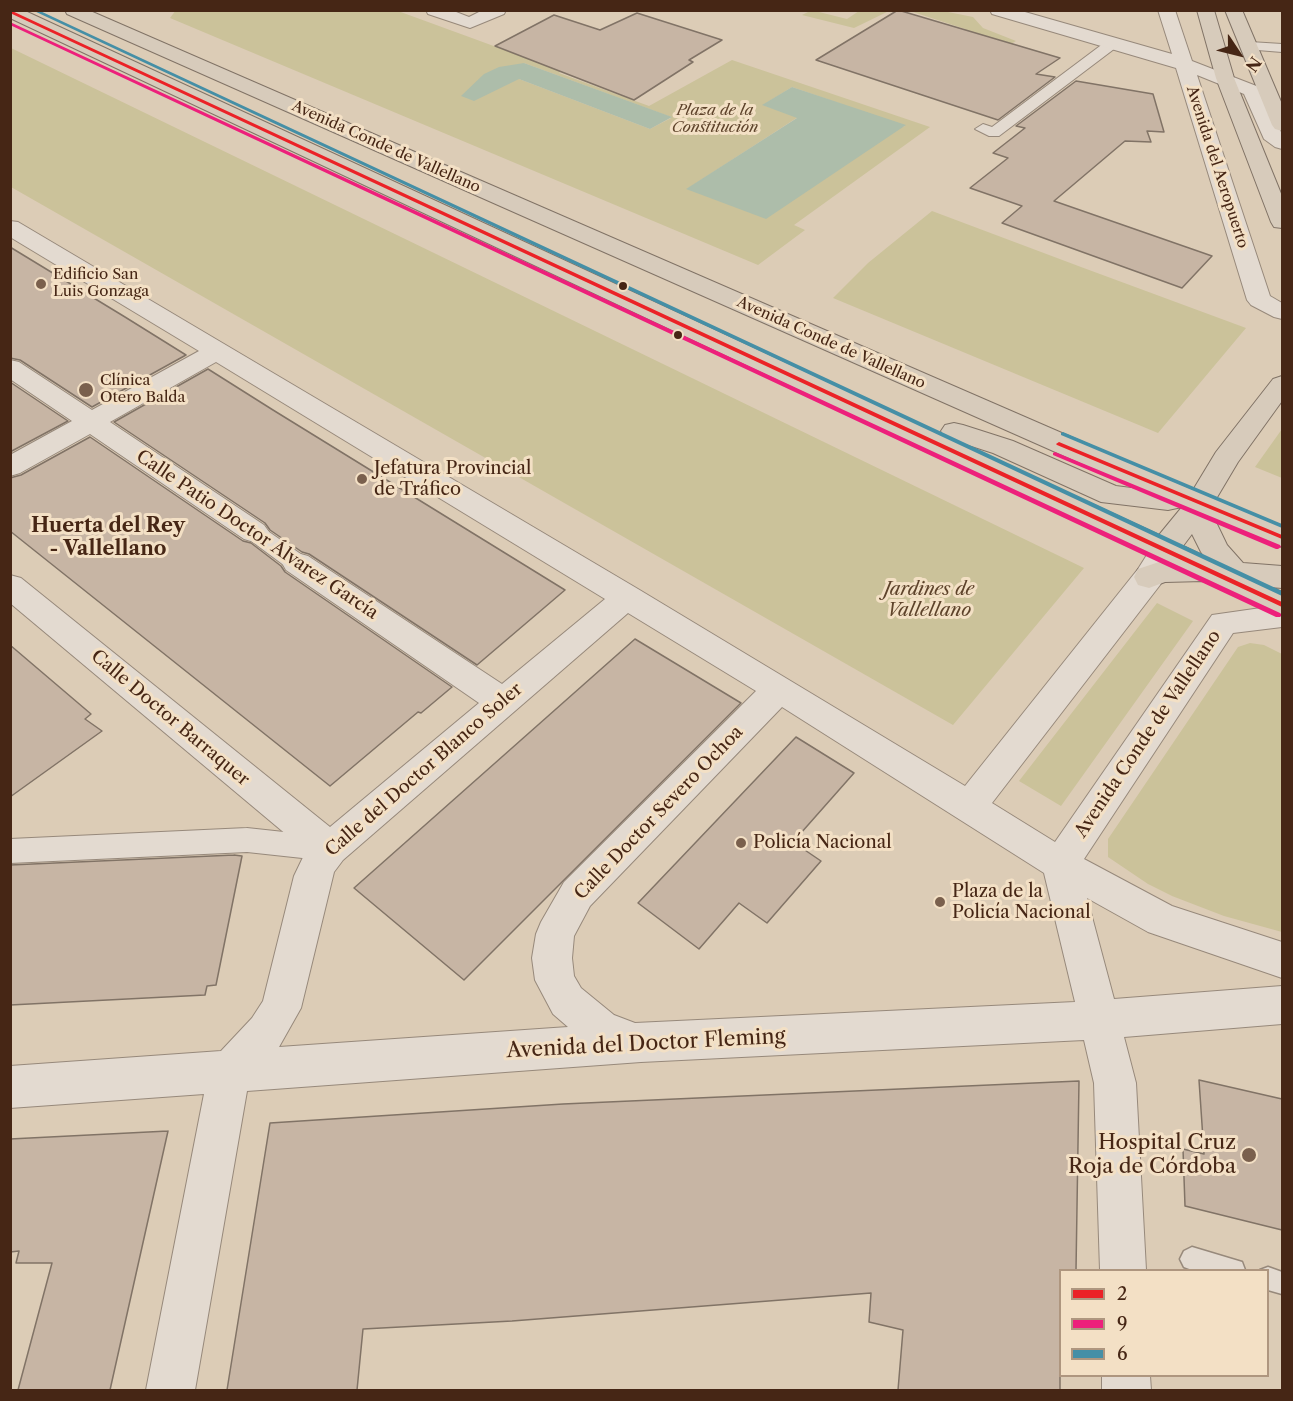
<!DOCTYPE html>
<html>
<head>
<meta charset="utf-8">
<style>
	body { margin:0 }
	#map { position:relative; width:1293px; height:1401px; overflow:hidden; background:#dcccb6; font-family:"Libre Caslon Text",serif }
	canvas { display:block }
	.frame { position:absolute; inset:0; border:12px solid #462615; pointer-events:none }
	.legend { position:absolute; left:1059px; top:1269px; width:210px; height:108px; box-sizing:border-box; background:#f3e0c5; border:2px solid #ae967f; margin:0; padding:8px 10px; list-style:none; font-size:18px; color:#462615 }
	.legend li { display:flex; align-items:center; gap:12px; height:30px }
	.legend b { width:30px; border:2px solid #ae967f }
	.north { position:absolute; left:1209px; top:24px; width:60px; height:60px; -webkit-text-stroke:4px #f3e0c5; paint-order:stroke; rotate:125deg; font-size:16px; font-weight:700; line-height:24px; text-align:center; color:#462615 }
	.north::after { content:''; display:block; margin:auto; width:21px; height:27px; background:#462615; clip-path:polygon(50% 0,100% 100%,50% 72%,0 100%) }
</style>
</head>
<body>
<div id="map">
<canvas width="1293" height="1401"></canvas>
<div class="frame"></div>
<ul class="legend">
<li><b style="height:8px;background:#eb2227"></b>2</li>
<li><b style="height:8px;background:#ed207b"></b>9</li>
<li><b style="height:8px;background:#458fa6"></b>6</li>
</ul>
<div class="north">N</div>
</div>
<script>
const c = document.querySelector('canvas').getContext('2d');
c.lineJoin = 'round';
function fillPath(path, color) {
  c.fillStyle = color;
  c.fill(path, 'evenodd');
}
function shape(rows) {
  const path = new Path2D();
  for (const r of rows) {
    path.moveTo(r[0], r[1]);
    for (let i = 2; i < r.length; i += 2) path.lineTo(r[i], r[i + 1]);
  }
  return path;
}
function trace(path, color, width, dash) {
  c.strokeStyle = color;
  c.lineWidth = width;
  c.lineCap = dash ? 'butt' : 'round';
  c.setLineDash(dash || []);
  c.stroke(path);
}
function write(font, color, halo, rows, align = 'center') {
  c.font = font + ' "Libre Caslon Text",serif';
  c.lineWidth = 6;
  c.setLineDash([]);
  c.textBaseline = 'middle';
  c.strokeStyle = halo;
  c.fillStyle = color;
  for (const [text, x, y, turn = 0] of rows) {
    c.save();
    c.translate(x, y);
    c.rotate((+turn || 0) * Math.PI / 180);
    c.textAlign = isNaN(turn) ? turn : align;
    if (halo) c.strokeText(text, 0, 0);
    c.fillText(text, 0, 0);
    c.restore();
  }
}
fillPath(shape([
	[176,10,398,11,562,71,559,73,649,106,732,60,930,127,794,225,805,230,758,265,170,18],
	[524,63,671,117,671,118,650,129,519,79],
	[792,87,905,126,687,189,798,117,763,105],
	[810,11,821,11,819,12,847,19,859,11,889,11,854,28,802,15],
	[910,11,943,11,973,17,983,28,1016,41,962,72,927,61,965,29],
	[11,48,1084,568,953,725,11,187],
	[932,211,1081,267,1246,328,1158,433,833,298,868,263],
	[1282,429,1282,478,1255,467],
	[1157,603,1193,621,1061,806,1019,781],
	[1250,643,1264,645,1282,654,1282,932,1224,916,1172,896,1148,884,1108,857,1108,839,1238,647]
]), '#cbc29a');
fillPath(shape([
	[524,63,672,117,650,129,519,79,474,101,461,96,484,74,499,67],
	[792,87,906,125,766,219,686,189,797,118,762,105]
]), '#adbdaa');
const building = shape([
	[898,10,1060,58,1036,74,1055,77,998,120,816,60,898,10],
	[637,13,722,40,689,60,693,62,634,100,495,46,554,15,600,30,637,13],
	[1076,81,1153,94,1164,132,1147,131,1151,142,1125,141,1054,201,1212,256,1182,288,1002,223,1022,206,970,188,1008,158,993,153,1025,128,1016,126,1076,81],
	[10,247,125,317,186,355,92,407,20,360,10,358,10,247],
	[208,369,273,410,565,590,477,665,309,554,302,552,270,530,265,523,114,422,208,369],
	[10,382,68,421,10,452,10,382],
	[90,437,243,541,251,543,281,566,285,572,452,687,421,713,418,712,330,786,10,531,10,478,21,475,90,437],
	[635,639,741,703,464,980,354,888,635,639],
	[10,645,91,714,85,719,102,731,10,797,10,645],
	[796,737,854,773,793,842,821,861,767,923,739,903,699,949,638,903,796,737],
	[234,855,242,856,216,985,207,986,205,995,10,1005,10,865,234,855],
	[1199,1080,1282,1099,1282,1230,1185,1206,1183,1149,1204,1154,1199,1080],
	[1079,1081,1076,1270,1060,1270,1060,1390,898,1390,903,1330,869,1322,871,1293,512,1321,363,1329,357,1390,227,1390,270,1123,563,1104,1079,1081],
	[168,1131,110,1390,18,1390,52,1263,16,1263,19,1251,10,1252,10,1139,168,1131]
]);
fillPath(building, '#c7b5a4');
trace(building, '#817366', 1.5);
const service = shape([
	[1192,1247,1242,1262,1245,1270,1192,1270,1184,1267,1180,1259,1184,1251,1192,1247],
	[1268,1267,1282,1272,1282,1294,1268,1290,1268,1270,1260,1270,1268,1267]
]);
const pedestrian = shape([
	[1113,39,1120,43,1118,46,999,136,989,136,975,129,983,124,992,127,1108,40,1113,39],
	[1250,42,1282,44,1282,52,1245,49,1243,46,1245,43,1250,42],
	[254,524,262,527,305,557,309,563,305,569,297,571,289,569,246,537,243,532,246,527,254,524],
	[247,828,330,837,340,840,344,849,340,858,330,861,247,852,10,863,10,839,247,828]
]);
const minor = shape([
	[426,10,451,10,469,17,483,10,506,10,504,14,470,28,428,14,426,10],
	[10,221,18,222,638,589,965,786,1138,569,1155,542,1165,539,1175,542,1180,549,1160,585,992,803,1055,842,1212,615,1282,605,1282,627,1233,633,1084,859,1172,906,1282,942,1282,978,1148,932,1087,898,1114,999,1282,986,1282,1024,1124,1037,1136,1083,1146,1270,1100,1270,1094,1083,1084,1040,641,1062,247,1091,195,1390,146,1390,204,1094,10,1108,10,1066,221,1051,252,1018,263,1001,294,876,306,851,10,603,10,575,21,578,330,827,479,703,286,570,282,563,286,556,297,553,308,556,502,684,605,599,216,362,110,422,264,525,269,532,264,539,254,542,244,539,90,434,20,473,10,476,10,455,72,421,10,379,10,360,19,362,92,410,199,351,10,237,10,221],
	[628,613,756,691,564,882,541,922,536,934,532,958,535,980,553,1014,568,1027,279,1047,301,1008,334,872,343,860,628,613],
	[782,707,1044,873,1075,1002,635,1023,614,1015,581,988,574,976,572,958,574,936,590,906,782,707],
	[1102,1376,1150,1376,1151,1390,1102,1390,1102,1376]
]);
const tertiary = shape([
	[990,10,1018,10,1172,54,1158,10,1175,10,1192,61,1259,87,1282,134,1282,149,1275,147,1264,139,1244,94,1197,75,1270,296,1282,303,1282,319,1274,317,1251,305,1247,300,1176,68,992,14,990,10]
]);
const primary = shape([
	[10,10,23,10,944,436,941,431,945,425,954,423,963,425,1013,441,1116,486,1139,489,67,14,65,10,88,10,1193,490,1216,452,1273,379,1282,376,1282,401,1238,462,1216,499,1282,526,1282,547,1215,520,1227,545,1243,563,1282,566,1282,588,1270,587,1282,592,1282,616,1203,581,1165,582,1149,588,1138,585,1134,577,1138,569,1162,561,10,18,10,10],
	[950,439,993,453,1101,502,1168,510,1182,507,1159,535,950,439],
	[1192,534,1201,552,1204,556,1183,546,1192,534],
	[1197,10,1214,10,1234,78,1282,196,1282,228,1274,227,1271,222,1216,78,1197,10],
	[1225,10,1242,10,1282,104,1282,131,1275,129,1272,125,1225,10]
]);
trace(service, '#97897b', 3);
trace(pedestrian, '#97897b', 2);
trace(minor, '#97897b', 2);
trace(tertiary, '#97897b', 2);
trace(primary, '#817366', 2);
fillPath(service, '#e3dad0');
fillPath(pedestrian, '#e3dad0');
fillPath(minor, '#e3dad0');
fillPath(tertiary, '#e3dad0');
fillPath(primary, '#d7cbbb');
fillPath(shape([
	[10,10,1282,602,1282,607,10,13,10,10],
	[1059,442,1282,535,1282,539,1057,445,1056,444,1059,442]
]), '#eb2227');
fillPath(shape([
	[10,22,1280,613,1282,615,1280,617,1276,617,10,25,10,22],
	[1055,452,1280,545,1281,547,1278,549,1276,549,1053,455,1053,453,1055,452]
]), '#ed207b');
fillPath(shape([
	[38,10,1282,591,1282,596,32,10,38,10],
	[1063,432,1282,524,1282,528,1061,435,1061,433,1063,432]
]), '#458fa6');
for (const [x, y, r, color] of [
	[41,284,6,"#7a604d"],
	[623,286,5,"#462615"],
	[678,335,5,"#462615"],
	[86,390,8,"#7a604d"],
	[362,479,6,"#7a604d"],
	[741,843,6,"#7a604d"],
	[940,902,6,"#7a604d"],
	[1249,1155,8,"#7a604d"]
]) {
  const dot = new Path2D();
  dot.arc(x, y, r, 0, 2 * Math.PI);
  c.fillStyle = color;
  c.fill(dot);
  trace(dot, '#f3e0c5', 2);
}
write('italic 15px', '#5e432b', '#f3e0c5', [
	["Plaza de la",715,111],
	["Constitución",715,128]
]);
write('15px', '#462615', '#f3e0c5', [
	["Avenida Conde de Vallellano",386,147,24],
	["Avenida del Aeropuerto",1217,167,72],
	["Avenida Conde de Vallellano",831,343,24]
]);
write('15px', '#462615', '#f3e0c5', [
	["Edificio San",53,275],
	["Luis Gonzaga",53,292],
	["Clínica",100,381],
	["Otero Balda",100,398]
], 'left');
write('18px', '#462615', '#f3e0c5', [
	["Jefatura Provincial",374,469],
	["de Tráfico",374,490],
	["Policía Nacional",753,843],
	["Plaza de la",952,892],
	["Policía Nacional",952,913]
], 'left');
write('18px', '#462615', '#f3e0c5', [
	["Calle Patio Doctor Álvarez García",257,535,34],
	["Calle Doctor Barraquer",170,718,40],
	["Avenida Conde de Vallellano",1148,734,-56],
	["Calle del Doctor Blanco Soler",424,770,-41],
	["Calle Doctor Severo Ochoa",659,813,-46]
]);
write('italic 18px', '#5e432b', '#f3e0c5', [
	["Jardines de",929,590],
	["Vallellano",929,611]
]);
write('bold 20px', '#462615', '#f3e0c5', [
	["Huerta del Rey",108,526],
	["- Vallellano",108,549]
]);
write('21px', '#462615', '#f3e0c5', [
	["Avenida del Doctor Fleming",646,1044,-3]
]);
write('21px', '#462615', '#f3e0c5', [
	["Hospital Cruz",1236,1143],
	["Roja de Córdoba",1236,1167]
], 'right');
</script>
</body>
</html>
